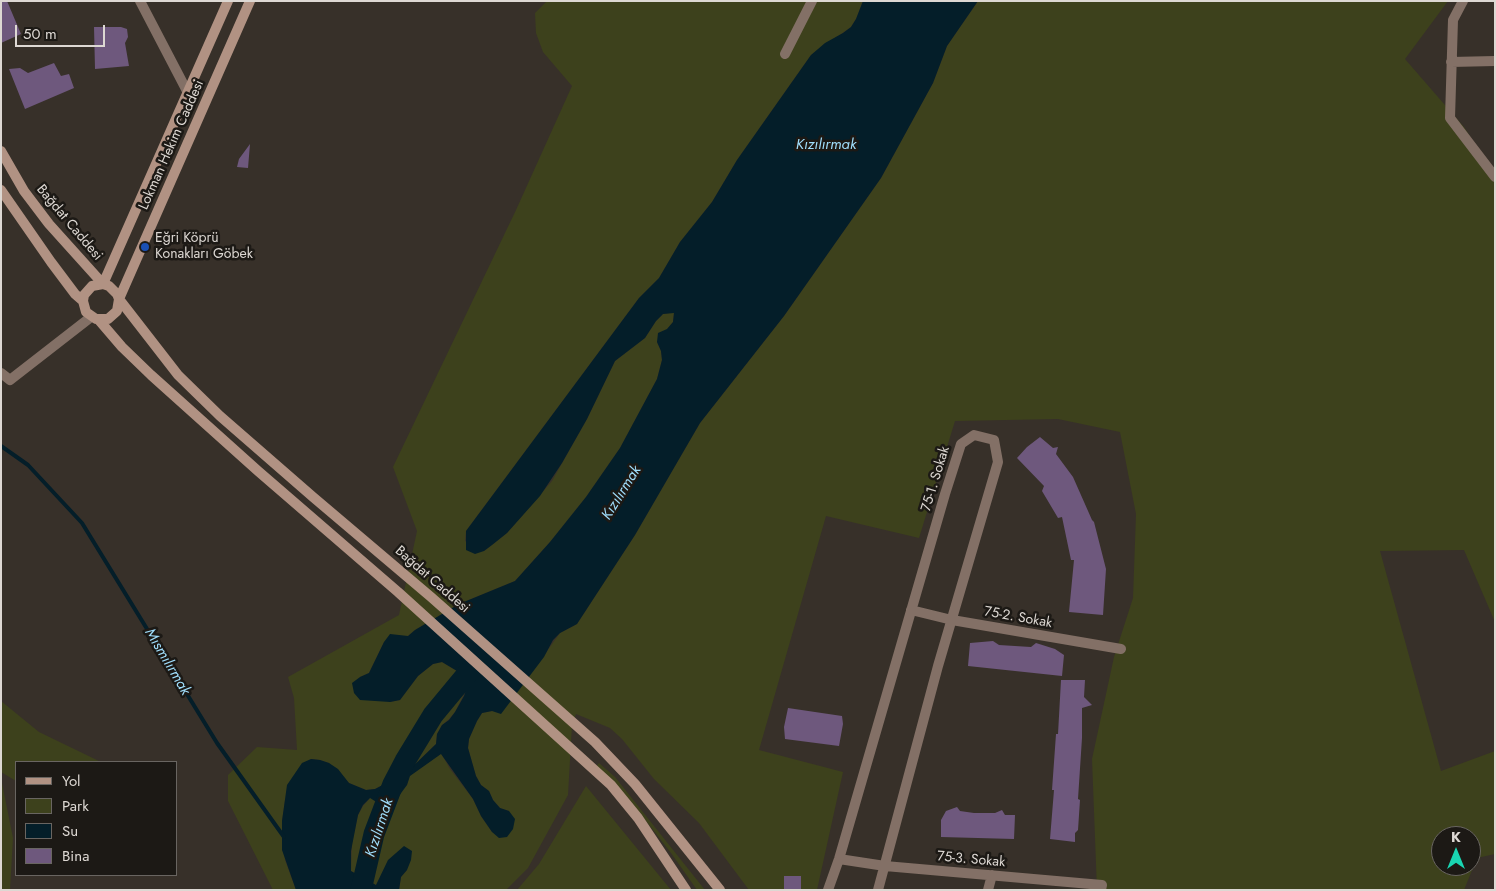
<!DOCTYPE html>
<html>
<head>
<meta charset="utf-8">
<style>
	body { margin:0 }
	#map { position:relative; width:1496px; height:891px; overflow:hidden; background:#373029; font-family:Jost,sans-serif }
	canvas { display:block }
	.frame { position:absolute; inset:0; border:2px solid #ddd8d3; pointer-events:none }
	.legend { position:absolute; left:15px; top:761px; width:162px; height:115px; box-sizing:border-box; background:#1c1915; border:1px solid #696561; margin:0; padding:6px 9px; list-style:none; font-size:15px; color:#ddd8d3 }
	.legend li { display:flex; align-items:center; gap:10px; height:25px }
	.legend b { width:25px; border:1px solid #696561 }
	.north { position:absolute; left:1431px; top:826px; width:50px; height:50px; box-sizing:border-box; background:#1c1915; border:1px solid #696561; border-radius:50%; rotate:0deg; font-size:14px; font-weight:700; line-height:20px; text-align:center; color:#ddd8d3 }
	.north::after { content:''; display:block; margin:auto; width:18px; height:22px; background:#19d5b2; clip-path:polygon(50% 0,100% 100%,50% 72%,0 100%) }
	.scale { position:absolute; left:15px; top:25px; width:90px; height:22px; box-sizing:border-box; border:2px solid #ddd8d3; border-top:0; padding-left:6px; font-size:15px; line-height:18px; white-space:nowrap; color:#ddd8d3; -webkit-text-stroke:4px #1c1915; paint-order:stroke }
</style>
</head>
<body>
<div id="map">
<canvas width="1496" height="891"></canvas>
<div class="frame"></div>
<ul class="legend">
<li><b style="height:6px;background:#b19283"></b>Yol</li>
<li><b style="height:14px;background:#3d411c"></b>Park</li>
<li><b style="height:14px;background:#041e29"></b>Su</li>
<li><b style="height:14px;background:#6e587d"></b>Bina</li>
</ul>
<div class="north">K</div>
<div class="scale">50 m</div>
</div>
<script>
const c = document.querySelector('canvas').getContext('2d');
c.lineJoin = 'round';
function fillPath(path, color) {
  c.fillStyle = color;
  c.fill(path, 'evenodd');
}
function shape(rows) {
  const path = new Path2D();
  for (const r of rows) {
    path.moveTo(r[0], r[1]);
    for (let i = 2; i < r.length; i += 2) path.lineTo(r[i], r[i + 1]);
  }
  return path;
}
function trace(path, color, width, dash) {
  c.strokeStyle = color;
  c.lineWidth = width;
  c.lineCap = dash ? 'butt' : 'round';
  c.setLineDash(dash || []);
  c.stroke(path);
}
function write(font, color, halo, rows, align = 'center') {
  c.font = font + ' Jost,sans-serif';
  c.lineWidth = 5;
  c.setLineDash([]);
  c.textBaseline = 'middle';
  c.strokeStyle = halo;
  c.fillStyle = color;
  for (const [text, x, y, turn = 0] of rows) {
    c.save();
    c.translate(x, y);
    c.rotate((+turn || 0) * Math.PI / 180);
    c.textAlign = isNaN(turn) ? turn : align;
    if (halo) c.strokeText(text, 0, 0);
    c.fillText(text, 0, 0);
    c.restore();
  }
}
fillPath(shape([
	[547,1,863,1,856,19,851,27,811,55,737,160,712,202,680,242,659,278,639,298,466,531,465,541,484,551,507,533,552,481,587,419,615,361,645,338,656,321,663,314,674,312,673,322,657,342,661,351,662,360,657,379,620,448,586,497,550,542,515,581,459,604,415,630,408,636,384,642,369,673,360,677,390,702,400,700,418,676,433,664,442,662,467,677,467,687,463,696,455,712,449,719,442,725,437,734,436,744,406,773,375,789,366,790,349,783,329,763,320,760,311,759,285,801,282,821,285,860,296,890,273,890,228,801,228,775,257,747,297,750,294,698,288,677,399,615,417,531,393,467,516,210,572,86,543,52,536,33,535,13],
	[978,1,1448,1,1405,59,1464,127,1495,175,1495,622,1464,550,1380,551,1441,771,1495,751,1495,854,1477,858,1464,890,1097,890,1092,759,1114,657,1133,598,1136,514,1120,432,1058,419,955,421,919,538,826,516,759,750,843,772,817,890,749,890,699,823,654,779,622,739,610,728,576,714,572,725,568,795,528,868,506,890,399,890,401,877,407,870,376,886,351,871,352,842,358,815,363,806,370,798,407,785,409,776,441,753,450,769,473,799,481,816,492,832,509,811,500,808,493,800,489,791,481,785,476,776,468,748,469,739,477,721,482,713,492,711,537,665,560,633,577,624,635,535,700,423,784,316,881,178,933,83,947,46],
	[1441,836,1471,836,1471,866,1441,866],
	[1,701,39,732,101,762,16,762,16,781,1,772],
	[599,763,615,777,705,890,697,890,671,853,646,821,595,768],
	[1,778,13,838,10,890,1,890],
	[586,786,671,890,517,890,539,864]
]), '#3d411c');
fillPath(shape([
	[863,1,978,1,947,46,933,83,881,178,784,316,700,423,635,535,577,624,560,633,553,640,544,657,501,714,492,711,482,713,477,721,469,739,468,748,476,776,481,785,489,791,493,800,500,808,509,811,515,819,513,829,507,837,499,838,492,832,481,816,473,799,441,754,410,776,407,785,396,800,387,803,378,803,370,798,363,805,358,815,351,851,351,871,376,885,388,860,404,846,412,851,411,860,407,870,401,877,399,890,296,890,282,850,282,821,287,785,302,763,311,759,320,760,329,763,338,769,349,783,366,790,375,789,406,773,436,744,437,734,442,725,449,720,455,712,464,696,467,687,467,677,442,662,433,664,418,676,400,700,390,702,360,700,354,693,352,683,360,677,369,673,384,642,390,634,408,636,415,630,459,604,515,581,550,542,586,497,620,448,657,379,662,360,661,351,657,342,658,333,667,329,673,322,674,313,663,314,656,321,645,338,615,361,587,419,562,463,540,496,507,533,492,545,484,551,475,554,466,550,466,531,639,298,659,278,680,242,712,202,737,160,811,55,825,43,843,33,851,27,856,19]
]), '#041e29');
trace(shape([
	[1,446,28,465,82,523,217,743,284,837]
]), '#041e29', 4);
trace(shape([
	[361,890,374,834,393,784,405,761,433,715,467,674,485,656]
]), '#041e29', 21);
fillPath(shape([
	[1,1,7,1,21,34,1,43],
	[94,27,121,27,127,29,128,37,125,43,129,66,95,69],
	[54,63,61,76,69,74,74,88,25,109,9,69,20,68,28,73],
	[250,144,248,168,237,167,239,159],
	[1040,437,1053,448,1058,447,1056,454,1073,477,1092,520,1094,522,1106,569,1103,615,1069,612,1074,560,1071,560,1062,517,1058,518,1042,491,1044,486,1017,458,1027,447],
	[993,641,999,645,1031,647,1036,643,1055,649,1064,655,1062,676,968,666,970,643],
	[1061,680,1085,680,1084,697,1092,705,1082,708,1082,738,1078,799,1080,800,1078,830,1075,833,1075,842,1050,839,1054,790,1052,790,1056,734,1058,734],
	[788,708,842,716,843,724,839,746,785,739,784,727],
	[957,807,960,811,974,813,995,813,1002,810,1005,815,1015,815,1014,839,941,837,941,820,946,811],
	[784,876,801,876,801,890,784,890]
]), '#6e587d');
trace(shape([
	[140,1,188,93],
	[1463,1,1453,20,1450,118,1495,177],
	[785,54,812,1],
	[1451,62,1495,61],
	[1,373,10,380,91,317],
	[911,610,952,620,1121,649],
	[839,859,885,866,1102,885,1101,890],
	[828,890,839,859,945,494,961,444,974,435,994,440,998,462,938,666,878,890],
	[988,890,992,875]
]), '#837066', 10);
trace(shape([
	[1,151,24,191,49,224,103,284,109,286,117,294,119,299,178,375,220,416,313,497,431,597,595,742,635,784,720,890],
	[1,190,51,262,75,294,83,301],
	[103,284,92,286,84,295,83,301,86,312,96,319,108,319,117,311,119,299,250,1],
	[103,284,228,1],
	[98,319,122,347,151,375,258,471,398,592,611,785,638,818,686,890]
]), '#b19283', 10);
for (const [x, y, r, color] of [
	[145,247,5,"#1a4fb4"]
]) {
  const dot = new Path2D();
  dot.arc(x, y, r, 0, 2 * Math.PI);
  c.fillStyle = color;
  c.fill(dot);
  trace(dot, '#1c1915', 2);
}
write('14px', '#ddd8d3', '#1c1915', [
	["Lokman Hekim Caddesi",172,145,-66],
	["Bağdat Caddesi",69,223,50],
	["75-1. Sokak",936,479,-73],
	["Bağdat Caddesi",432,580,41],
	["75-2. Sokak",1018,618,10],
	["75-3. Sokak",971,860,5]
]);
write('14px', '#ddd8d3', '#1c1915', [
	["Eğri Köprü",155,239],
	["Konakları Göbek",155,255]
], 'left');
write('italic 15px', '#a0defc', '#1c1915', [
	["Kızılırmak",826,145],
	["Kızılırmak",622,493,-58],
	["Mısmılırmak",167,662,59],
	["Kızılırmak",380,828,-72]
]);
</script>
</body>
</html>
